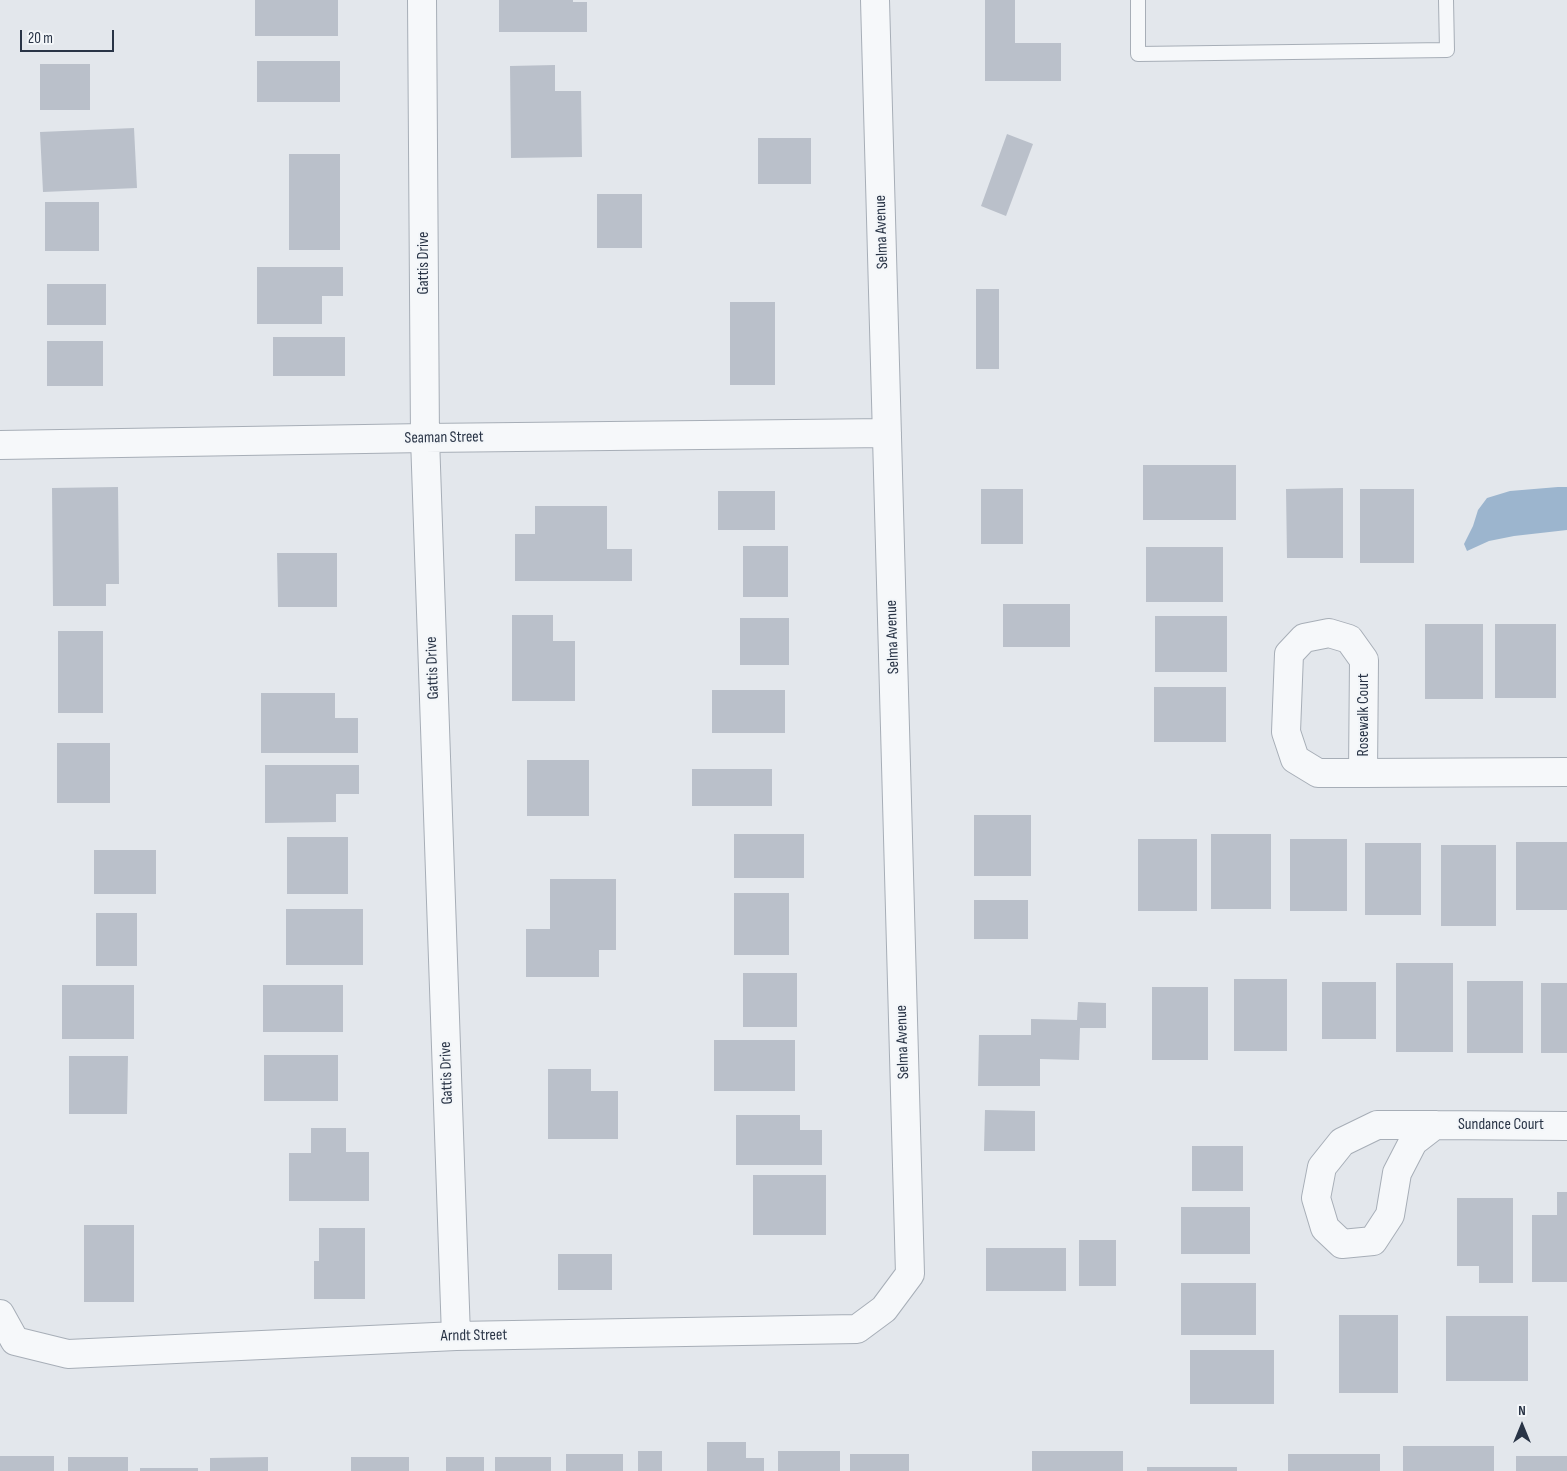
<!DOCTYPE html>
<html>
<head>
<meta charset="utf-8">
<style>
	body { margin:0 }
	#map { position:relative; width:1567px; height:1471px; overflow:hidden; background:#e3e7ec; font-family:"Sofia Sans Condensed",sans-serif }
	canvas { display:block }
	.north { position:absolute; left:1497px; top:1401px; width:50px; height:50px; -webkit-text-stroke:4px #f3f6f9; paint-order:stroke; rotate:0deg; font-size:14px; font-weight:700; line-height:20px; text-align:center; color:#293446 }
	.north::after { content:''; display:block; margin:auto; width:18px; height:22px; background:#293446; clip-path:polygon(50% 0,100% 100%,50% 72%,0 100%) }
	.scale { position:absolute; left:20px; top:30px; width:94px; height:22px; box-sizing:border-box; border:2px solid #293446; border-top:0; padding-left:6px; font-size:15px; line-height:18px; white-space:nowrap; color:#293446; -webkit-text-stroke:4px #f3f6f9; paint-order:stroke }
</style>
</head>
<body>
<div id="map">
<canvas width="1567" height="1471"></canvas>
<div class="north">N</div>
<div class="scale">20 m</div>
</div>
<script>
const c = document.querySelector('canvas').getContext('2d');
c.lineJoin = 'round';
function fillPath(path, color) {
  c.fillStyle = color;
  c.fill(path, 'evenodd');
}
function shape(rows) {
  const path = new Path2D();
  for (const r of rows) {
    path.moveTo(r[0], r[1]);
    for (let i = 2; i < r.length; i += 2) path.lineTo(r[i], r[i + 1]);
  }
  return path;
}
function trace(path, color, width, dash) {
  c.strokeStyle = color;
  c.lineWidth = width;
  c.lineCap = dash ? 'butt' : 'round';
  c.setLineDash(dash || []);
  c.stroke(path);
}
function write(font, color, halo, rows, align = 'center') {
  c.font = font + ' "Sofia Sans Condensed",sans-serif';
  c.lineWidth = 4;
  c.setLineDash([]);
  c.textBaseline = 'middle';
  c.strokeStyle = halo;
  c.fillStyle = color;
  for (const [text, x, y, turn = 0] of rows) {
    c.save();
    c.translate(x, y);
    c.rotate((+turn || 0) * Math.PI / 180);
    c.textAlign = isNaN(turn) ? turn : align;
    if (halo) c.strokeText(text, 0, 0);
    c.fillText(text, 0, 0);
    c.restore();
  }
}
fillPath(shape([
	[1558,487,1567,487,1567,530,1514,536,1489,541,1467,551,1464,544,1473,526,1478,510,1487,498,1510,491]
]), '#9cb5ce');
fillPath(shape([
	[255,0,338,0,338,36,255,36],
	[499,0,573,0,573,2,587,2,587,32,499,32],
	[985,0,1015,0,1015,43,1061,43,1061,81,985,81],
	[257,61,340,61,340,102,257,102],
	[40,64,90,64,90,110,40,110],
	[555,65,555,91,581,91,582,157,511,158,510,66],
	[134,128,137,188,43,192,40,132],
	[1007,134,1033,144,1006,216,981,206],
	[758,138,811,138,811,184,758,184],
	[289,154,340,154,340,250,289,250],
	[597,194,642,194,642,248,597,248],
	[45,202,99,202,99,251,45,251],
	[257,267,343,267,343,296,322,296,322,324,257,324],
	[47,284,106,284,106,325,47,325],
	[976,289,999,289,999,369,976,369],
	[730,302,775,302,775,385,730,385],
	[273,337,345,337,345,376,273,376],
	[47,341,103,341,103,386,47,386],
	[1143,465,1236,465,1236,520,1143,520],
	[118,487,119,584,106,584,106,606,53,606,52,488],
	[1343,488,1343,558,1287,558,1286,489],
	[981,489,1023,489,1023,544,981,544],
	[1360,489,1414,489,1414,563,1360,563],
	[718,491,775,491,775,530,718,530],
	[535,506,607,506,607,549,632,549,632,581,515,581,515,534,535,534],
	[743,546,788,546,788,597,743,597],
	[1146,547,1223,547,1223,602,1146,602],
	[277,553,337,553,337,607,278,607],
	[1003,604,1070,604,1070,647,1003,647],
	[512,615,553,615,553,641,575,641,575,701,512,701],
	[1155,616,1227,616,1227,672,1155,672],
	[740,618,789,618,789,665,740,665],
	[1425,624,1483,624,1483,699,1425,699],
	[1495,624,1556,624,1556,698,1495,698],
	[58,631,103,631,103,713,58,713],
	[1154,687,1226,687,1226,742,1154,742],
	[712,690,785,690,785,733,712,733],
	[261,693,335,693,335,718,358,718,358,753,261,753],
	[57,743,110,743,110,803,57,803],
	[527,760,589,760,589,816,527,816],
	[265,765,359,765,359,794,336,794,336,822,265,823],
	[692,769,772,769,772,806,692,806],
	[974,815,1031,815,1031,876,974,876],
	[734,834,804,834,804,878,734,878],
	[1211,834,1271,834,1271,909,1211,909],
	[287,837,348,837,348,894,287,894],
	[1138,839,1197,839,1197,911,1138,911],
	[1290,839,1347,839,1347,911,1290,911],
	[1516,842,1567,842,1567,910,1516,910],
	[1365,843,1421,843,1421,915,1365,915],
	[1441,845,1496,845,1496,926,1441,926],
	[94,850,156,850,156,894,94,894],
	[550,879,616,879,616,950,599,950,599,977,526,977,526,929,550,929],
	[734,893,789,893,789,955,734,955],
	[974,900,1028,900,1028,939,974,939],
	[286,909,363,909,363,965,286,965],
	[96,913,137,913,137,966,96,966],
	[1396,963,1453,963,1453,1052,1396,1052],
	[743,973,797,973,797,1027,743,1027],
	[1234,979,1287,979,1287,1051,1234,1051],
	[1467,981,1523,981,1523,1053,1467,1053],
	[1322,982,1376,982,1376,1039,1322,1039],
	[1541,983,1567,983,1567,1053,1541,1053],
	[62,985,134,985,134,1039,62,1039],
	[263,985,343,985,343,1032,263,1032],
	[1152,987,1208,987,1208,1060,1152,1060],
	[1078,1002,1106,1003,1106,1028,1080,1028,1079,1060,1040,1059,1040,1086,978,1086,979,1035,1031,1035,1031,1019,1077,1020],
	[714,1040,795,1040,795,1091,714,1091],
	[264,1055,338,1055,338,1101,264,1101],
	[69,1056,128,1056,127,1114,69,1114],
	[548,1069,591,1069,591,1091,618,1091,618,1139,548,1139],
	[985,1110,1035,1111,1035,1151,984,1151],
	[736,1115,800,1115,800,1130,822,1130,822,1165,736,1165],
	[311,1128,346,1128,346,1152,369,1152,369,1201,289,1201,289,1153,311,1153],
	[1192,1146,1243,1146,1243,1191,1192,1191],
	[753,1175,826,1175,826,1235,753,1235],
	[1557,1192,1567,1192,1567,1282,1532,1282,1532,1215,1557,1215],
	[1457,1198,1513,1198,1513,1283,1479,1283,1479,1266,1457,1266],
	[1181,1207,1250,1207,1250,1254,1181,1254],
	[84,1225,134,1225,134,1302,84,1302],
	[319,1228,365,1228,365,1299,314,1299,314,1261,319,1261],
	[1079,1240,1116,1240,1116,1286,1079,1286],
	[986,1248,1066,1248,1066,1291,986,1291],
	[558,1254,612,1254,612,1290,558,1290],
	[1181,1283,1256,1283,1256,1335,1181,1335],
	[1339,1315,1398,1315,1398,1393,1339,1393],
	[1446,1316,1528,1316,1528,1381,1446,1381],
	[1190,1350,1274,1350,1274,1404,1190,1404],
	[707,1442,746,1442,746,1458,764,1458,764,1471,707,1471],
	[1403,1446,1494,1446,1494,1471,1403,1471],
	[638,1451,662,1451,662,1471,638,1471],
	[778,1451,840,1451,840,1471,778,1471],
	[1032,1451,1123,1451,1123,1471,1032,1471],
	[566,1454,623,1454,623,1471,566,1471],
	[850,1454,909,1454,909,1471,850,1471],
	[1288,1454,1380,1454,1380,1471,1288,1471],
	[0,1456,54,1456,54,1471,0,1471],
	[1516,1456,1567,1456,1567,1471,1516,1471],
	[68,1457,128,1457,128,1471,68,1471],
	[268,1457,268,1471,210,1471,210,1458],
	[351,1457,409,1457,409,1471,351,1471],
	[446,1457,484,1457,484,1471,446,1471],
	[495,1457,551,1457,551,1471,495,1471],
	[1147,1467,1237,1467,1237,1471,1147,1471],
	[140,1468,198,1468,198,1471,140,1471]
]), '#bac0ca');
const service = shape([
	[1138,0,1138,54,1447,50,1446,0]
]);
const minor = shape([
	[422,0,425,438,456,1336],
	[0,445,425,438,887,433],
	[1363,773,1364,660,1349,639,1329,633,1304,638,1289,654,1286,732,1295,759,1318,773,1363,773,1567,772],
	[1435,1125,1413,1142,1397,1173,1390,1215,1373,1241,1342,1244,1325,1228,1316,1198,1322,1167,1342,1142,1377,1125,1435,1125,1567,1126],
	[0,1314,15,1341,68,1354,456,1336,857,1329,884,1309,910,1274,875,0]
]);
trace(service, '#a7aeb7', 16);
trace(minor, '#a7aeb7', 30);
trace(service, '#f6f8fa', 14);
trace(minor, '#f6f8fa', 28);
write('16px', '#293446', '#f3f6f9', [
	["Selma Avenue",882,232,-92],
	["Gattis Drive",424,263,-90],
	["Seaman Street",444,438,-1],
	["Selma Avenue",893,637,-92],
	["Gattis Drive",433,668,-92],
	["Rosewalk Court",1364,715,-90],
	["Selma Avenue",903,1042,-92],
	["Gattis Drive",447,1073,-92],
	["Sundance Court",1501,1125],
	["Arndt Street",474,1336,-1]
]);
</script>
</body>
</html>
